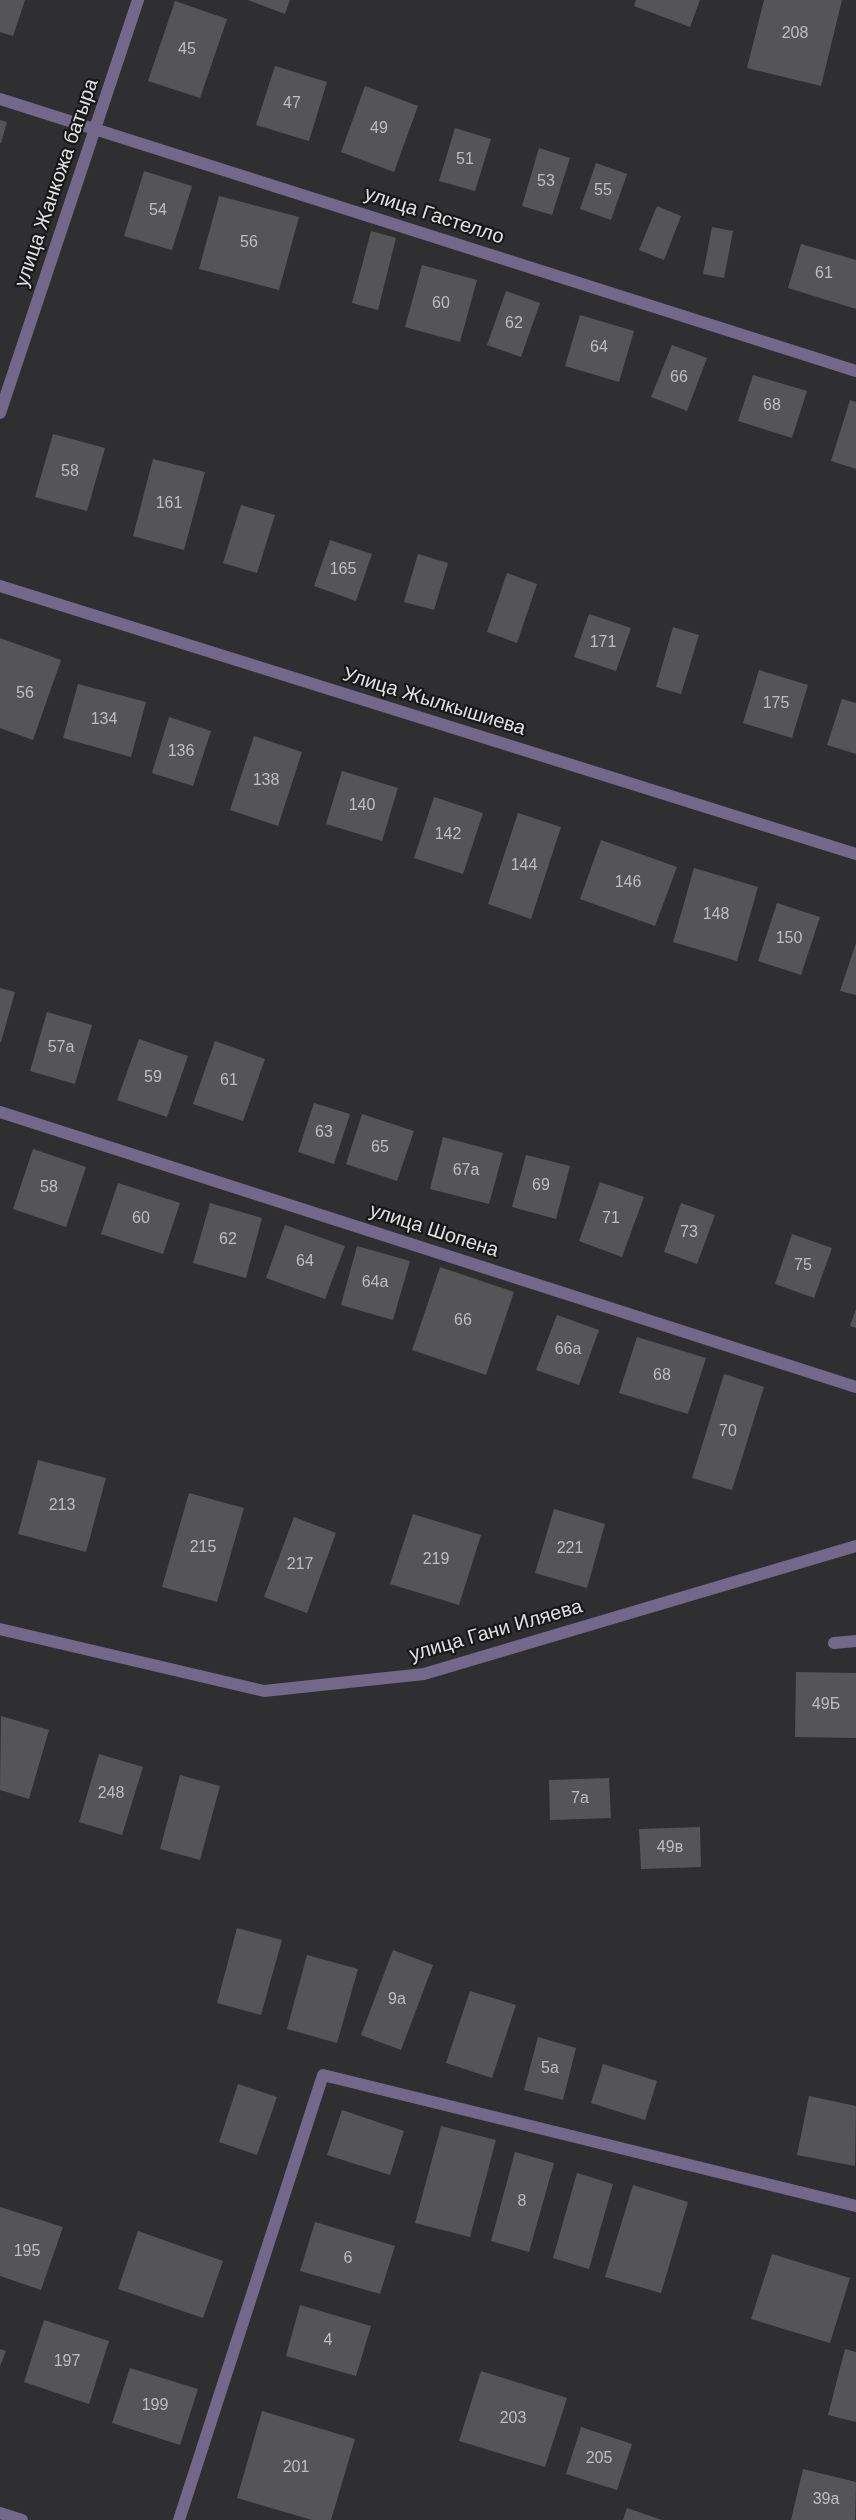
<!DOCTYPE html>
<html>
<head>
<meta charset="utf-8">
<style>
	body { margin:0 }
	canvas { display:block; background:#2f2e31 }
</style>
</head>
<body>
<canvas width="856" height="2520"></canvas>
<script>
const c = document.querySelector('canvas').getContext('2d');
c.lineJoin = 'round';
function fillPath(path, color) {
  c.fillStyle = color;
  c.fill(path, 'evenodd');
}
function shape(rows) {
  const path = new Path2D();
  for (const r of rows) {
    path.moveTo(r[0], r[1]);
    for (let i = 2; i < r.length; i += 2) path.lineTo(r[i], r[i + 1]);
  }
  return path;
}
function trace(path, color, width, dash) {
  c.strokeStyle = color;
  c.lineWidth = width;
  c.lineCap = dash ? 'butt' : 'round';
  c.setLineDash(dash || []);
  c.stroke(path);
}
function write(font, color, halo, rows, align = 'center') {
  c.font = font + ' Helvetica,sans-serif';
  c.lineWidth = 4.5;
  c.setLineDash([]);
  c.textBaseline = 'middle';
  c.strokeStyle = halo;
  c.fillStyle = color;
  for (const [text, x, y, turn = 0] of rows) {
    c.save();
    c.translate(x, y);
    c.rotate((+turn || 0) * Math.PI / 180);
    c.textAlign = isNaN(turn) ? turn : align;
    if (halo) c.strokeText(text, 0, 0);
    c.fillText(text, 0, 0);
    c.restore();
  }
}
fillPath(shape([
	[0,0,25,0,13,36,0,32],
	[248,0,290,0,285,14],
	[636,0,700,0,690,27,634,6],
	[764,0,842,0,821,86,747,68],
	[175,1,227,19,200,98,148,81],
	[275,66,327,82,309,141,256,125],
	[365,86,418,106,394,172,341,152],
	[0,120,7,122,1,143,0,143],
	[455,128,491,139,475,191,439,181],
	[539,148,570,158,552,215,522,206],
	[596,163,627,174,611,220,580,209],
	[144,171,192,186,172,250,124,236],
	[219,196,299,217,279,290,199,269],
	[657,206,681,216,664,260,639,250],
	[712,227,733,231,724,278,703,274],
	[371,231,396,238,378,310,352,303],
	[801,244,856,260,856,309,788,288],
	[422,265,477,280,460,342,405,327],
	[506,291,540,303,521,357,487,345],
	[580,315,634,331,619,382,565,366],
	[672,345,707,358,687,411,651,397],
	[753,375,807,391,792,438,738,421],
	[850,400,856,402,856,469,831,461],
	[53,434,105,448,87,511,35,497],
	[153,459,205,472,184,550,133,536],
	[241,505,275,515,257,573,223,563],
	[330,540,372,554,356,601,314,586],
	[418,554,448,563,434,610,404,602],
	[507,573,537,584,517,643,487,632],
	[589,614,631,628,616,671,574,657],
	[673,627,699,635,681,694,656,687],
	[0,638,61,660,33,740,0,728],
	[759,670,808,685,792,738,743,723],
	[78,684,146,702,131,757,63,738],
	[842,699,856,703,856,754,827,745],
	[169,717,211,731,193,786,152,773],
	[254,736,302,752,278,826,230,810],
	[342,771,398,788,382,841,326,824],
	[434,797,483,813,463,874,414,858],
	[518,813,561,827,531,919,488,904],
	[601,840,677,867,655,926,580,899],
	[694,868,758,887,737,961,673,942],
	[777,903,820,917,801,975,758,961],
	[856,943,856,995,840,991],
	[0,988,15,992,1,1042,0,1042],
	[47,1012,92,1025,75,1084,30,1071],
	[139,1039,188,1056,167,1117,117,1100],
	[215,1041,265,1059,243,1121,193,1104],
	[314,1103,350,1114,334,1164,298,1152],
	[362,1114,414,1131,397,1181,346,1164],
	[443,1137,503,1153,489,1204,430,1189],
	[33,1149,86,1167,66,1227,13,1209],
	[526,1155,570,1166,556,1219,512,1207],
	[600,1182,644,1197,622,1257,579,1241],
	[118,1183,180,1203,163,1254,101,1234],
	[210,1203,262,1218,246,1278,193,1263],
	[681,1203,715,1215,697,1264,664,1252],
	[285,1225,345,1246,325,1299,266,1278],
	[792,1234,832,1248,814,1298,775,1284],
	[357,1246,410,1261,393,1320,341,1305],
	[440,1267,514,1292,486,1375,412,1350],
	[856,1309,856,1328,850,1326],
	[557,1315,599,1330,579,1385,536,1370],
	[637,1337,706,1358,688,1414,619,1393],
	[724,1374,764,1387,732,1490,692,1478],
	[38,1460,106,1478,86,1552,18,1534],
	[189,1493,244,1508,217,1602,162,1587],
	[554,1509,605,1524,587,1588,535,1573],
	[413,1514,481,1535,459,1605,390,1584],
	[294,1517,336,1533,307,1613,264,1597],
	[796,1672,856,1673,856,1738,795,1737],
	[1,1716,49,1730,29,1799,0,1790],
	[99,1754,143,1767,122,1835,79,1822],
	[180,1775,220,1786,200,1860,160,1849],
	[609,1778,611,1818,550,1820,549,1780],
	[700,1827,701,1867,641,1869,639,1829],
	[237,1928,282,1940,261,2015,217,2003],
	[393,1950,433,1965,401,2050,361,2035],
	[307,1955,358,1969,337,2043,287,2029],
	[470,1991,516,2005,492,2078,446,2063],
	[538,2037,576,2048,563,2100,524,2090],
	[603,2064,657,2081,645,2120,591,2103],
	[238,2084,277,2097,257,2155,219,2142],
	[809,2096,856,2106,855,2166,797,2155],
	[342,2110,404,2131,390,2175,327,2155],
	[441,2126,496,2140,470,2237,415,2223],
	[515,2152,554,2163,529,2252,491,2241],
	[577,2173,613,2184,589,2269,553,2258],
	[633,2185,688,2202,661,2293,605,2277],
	[0,2207,63,2227,41,2290,0,2276],
	[315,2222,395,2246,380,2294,300,2271],
	[138,2231,223,2261,203,2318,118,2289],
	[772,2254,850,2278,830,2343,751,2319],
	[300,2305,371,2326,356,2376,286,2356],
	[44,2320,109,2341,89,2404,24,2382],
	[0,2349,6,2351,0,2366],
	[845,2349,856,2352,856,2422,828,2415],
	[130,2368,198,2389,180,2445,112,2423],
	[481,2371,567,2398,545,2467,459,2441],
	[262,2411,355,2439,331,2520,312,2520,237,2498],
	[581,2427,632,2444,617,2490,566,2474],
	[803,2469,856,2482,855,2520,791,2520],
	[627,2508,662,2520,623,2520]
]), '#555457');
trace(shape([
	[834,1643,856,1641]
]), '#71688a', 12);
trace(shape([
	[0,99,856,371],
	[0,413,138,0],
	[0,586,856,854],
	[0,1112,856,1387],
	[0,1629,264,1691,424,1674,856,1546],
	[0,2513,22,2520],
	[179,2520,323,2075,856,2206]
]), '#71688a', 12);
write('16px', '#bebdbf', null, [
	["208",795,34],
	["45",187,50],
	["47",292,104],
	["49",379,129],
	["51",465,160],
	["53",546,182],
	["55",603,191],
	["54",158,211],
	["56",249,243],
	["61",824,274],
	["60",441,304],
	["62",514,324],
	["64",599,348],
	["66",679,378],
	["68",772,406],
	["58",70,472],
	["161",169,504],
	["165",343,570],
	["171",603,643],
	["56",25,694],
	["175",776,704],
	["134",104,720],
	["136",181,752],
	["138",266,781],
	["140",362,806],
	["142",448,835],
	["144",524,866],
	["146",628,883],
	["148",716,915],
	["150",789,939],
	["57а",61,1048],
	["59",153,1078],
	["61",229,1081],
	["63",324,1133],
	["65",380,1148],
	["67а",466,1171],
	["69",541,1186],
	["58",49,1188],
	["60",141,1219],
	["71",611,1219],
	["73",689,1233],
	["62",228,1240],
	["64",305,1262],
	["75",803,1266],
	["64а",375,1283],
	["66",463,1321],
	["66а",568,1350],
	["68",662,1376],
	["70",728,1432],
	["213",62,1506],
	["215",203,1548],
	["221",570,1549],
	["219",436,1560],
	["217",300,1565],
	["49Б",826,1705],
	["248",111,1794],
	["7а",580,1799],
	["49в",670,1848],
	["9а",397,2000],
	["5а",550,2069],
	["8",522,2202],
	["195",27,2252],
	["6",348,2259],
	["4",328,2341],
	["197",67,2362],
	["199",155,2406],
	["203",513,2419],
	["205",599,2459],
	["201",296,2468],
	["39а",826,2500]
]);
write('20px', '#e1e0e2', '#171718', [
	["улица Жанкожа батыра",57,183,-71],
	["улица Гастелло",434,216,18],
	["Улица Жылкышиева",434,702,17],
	["улица Шопена",434,1231,18],
	["улица Гани Иляева",496,1631,-16]
]);
</script>
</body>
</html>
